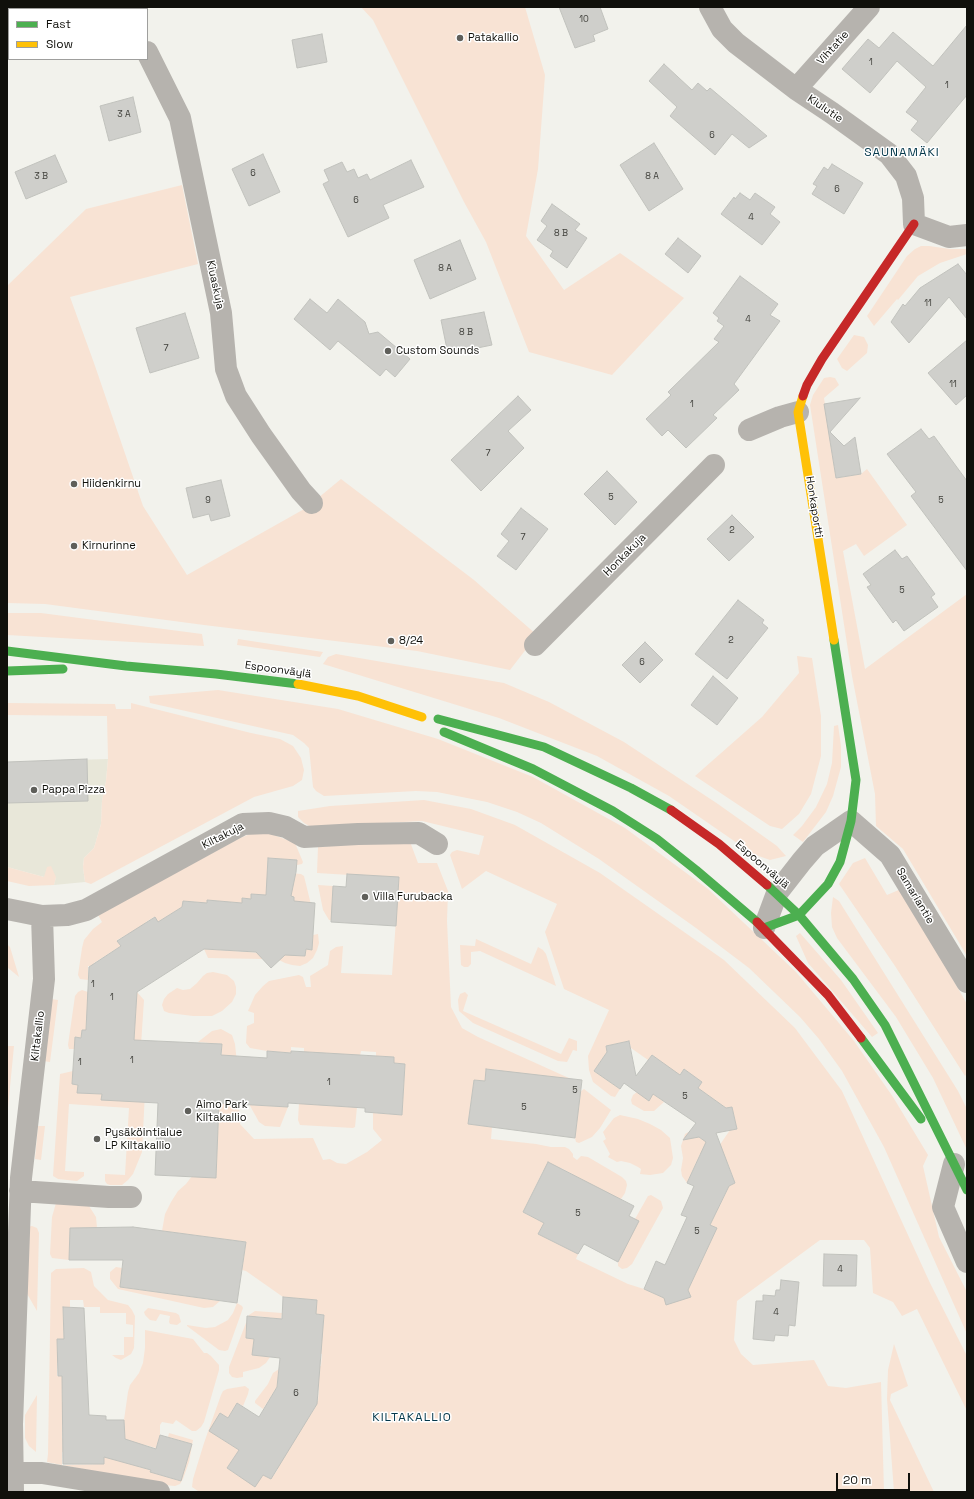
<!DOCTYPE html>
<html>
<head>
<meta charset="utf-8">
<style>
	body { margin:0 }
	#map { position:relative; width:974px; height:1499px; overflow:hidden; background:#f2f2ec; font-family:"Space Grotesk",sans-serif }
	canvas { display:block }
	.frame { position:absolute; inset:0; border:8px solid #10100b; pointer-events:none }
	.legend { position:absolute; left:8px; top:8px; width:140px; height:52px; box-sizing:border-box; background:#fff; border:1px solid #9f9f9d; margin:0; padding:5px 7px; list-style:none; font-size:12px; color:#10100b }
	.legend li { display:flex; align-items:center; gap:8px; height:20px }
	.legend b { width:20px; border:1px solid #9f9f9d }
	.scale { position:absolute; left:836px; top:1473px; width:74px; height:18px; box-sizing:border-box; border:2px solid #10100b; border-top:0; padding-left:5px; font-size:12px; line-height:14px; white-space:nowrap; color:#10100b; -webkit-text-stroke:3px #fff; paint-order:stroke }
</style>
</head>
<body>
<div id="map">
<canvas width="974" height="1499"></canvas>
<div class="frame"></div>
<ul class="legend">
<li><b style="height:5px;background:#4caf50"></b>Fast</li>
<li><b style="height:5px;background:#ffc107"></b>Slow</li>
</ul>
<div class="scale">20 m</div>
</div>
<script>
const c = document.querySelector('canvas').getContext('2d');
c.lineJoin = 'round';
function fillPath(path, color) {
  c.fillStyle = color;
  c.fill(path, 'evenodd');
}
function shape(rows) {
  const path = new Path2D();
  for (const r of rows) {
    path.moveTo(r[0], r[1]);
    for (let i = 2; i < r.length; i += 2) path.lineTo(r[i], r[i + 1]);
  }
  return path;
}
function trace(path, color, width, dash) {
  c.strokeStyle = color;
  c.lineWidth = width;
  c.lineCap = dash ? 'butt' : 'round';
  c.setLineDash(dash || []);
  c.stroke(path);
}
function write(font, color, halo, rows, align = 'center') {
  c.font = font + ' "Space Grotesk",sans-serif';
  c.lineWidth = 3;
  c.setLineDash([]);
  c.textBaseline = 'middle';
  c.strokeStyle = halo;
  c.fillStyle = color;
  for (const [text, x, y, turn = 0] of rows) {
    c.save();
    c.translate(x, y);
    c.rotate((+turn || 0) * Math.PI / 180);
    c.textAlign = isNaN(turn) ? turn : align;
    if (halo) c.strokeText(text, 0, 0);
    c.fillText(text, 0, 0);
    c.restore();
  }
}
fillPath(shape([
	[108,759,106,781,102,801,101,824,94,848,84,858,83,867,85,882,54,885,56,877,44,877,7,867,7,762]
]), '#e8e7d9');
fillPath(shape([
	[361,7,525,7,545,75,538,169,526,236,564,290,620,253,684,298,612,375,529,352,486,242,464,202,373,20],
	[182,185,198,264,70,297,94,363,143,506,187,575,306,508,341,479,474,580,537,635,510,670,417,651,204,625,45,604,7,603,7,286,86,209],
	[921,246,929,246,950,249,967,249,967,254,940,263,918,276,898,300,897,299,874,326,867,316,907,256,915,249],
	[854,335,864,337,868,345,867,353,847,371,842,368,837,359],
	[830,377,835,378,839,385,824,398,836,478,861,474,867,469,907,525,864,556,856,544,843,551,865,669,967,594,967,956,903,849,876,826,875,794,852,676,810,405,813,395,824,378],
	[7,613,41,613,202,634,204,646,7,635],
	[238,639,323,652,320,657,237,645],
	[336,654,504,683,549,702,624,742,718,804,777,846,786,856,770,860,753,854,669,796,597,756,499,718,323,664,328,657],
	[797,656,812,658,821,716,821,756,811,794,799,814,782,829,770,826,695,776,762,717,799,673],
	[218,690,338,709,438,739,533,777,625,828,708,889,796,972,854,1041,893,1097,928,1155,923,1166,939,1237,967,1292,967,1334,884,1147,842,1071,819,1039,800,1017,749,968,696,928,599,859,541,823,517,812,487,802,437,792,416,791,324,796,316,791,313,787,309,748,304,743,293,735,150,703,149,696],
	[7,703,115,704,116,709,131,709,131,703,251,733,280,739,293,746,301,758,304,770,302,780,293,786,254,797,91,884,85,882,83,867,84,858,94,848,101,824,102,801,106,781,108,759,107,716,7,715],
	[838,725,841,746,841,767,833,796,826,812,803,842,793,835,802,826,816,807,827,784,832,763,834,726],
	[424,800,471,809,515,825,600,873,724,960,795,1028,842,1091,930,1283,967,1356,967,1411,917,1309,902,1316,893,1302,873,1293,870,1248,864,1240,820,1240,737,1301,734,1340,741,1354,753,1365,814,1360,828,1386,846,1388,881,1382,884,1492,205,1492,198,1491,192,1487,193,1479,204,1443,221,1395,223,1391,227,1389,245,1386,249,1389,248,1394,243,1406,237,1403,228,1418,220,1413,214,1424,221,1428,217,1436,239,1450,227,1468,255,1486,263,1475,271,1479,278,1469,270,1463,309,1417,316,1406,308,1401,318,1401,319,1387,310,1386,312,1365,321,1366,322,1354,313,1353,315,1327,323,1327,324,1315,316,1314,317,1300,283,1297,246,1271,242,1270,246,1242,162,1231,165,1214,171,1202,178,1191,186,1184,192,1176,216,1177,222,1044,198,1042,212,1031,221,1029,232,1035,235,1044,237,1063,240,1124,254,1139,313,1138,323,1160,330,1159,337,1163,346,1164,367,1152,382,1140,373,1129,373,1113,402,1115,405,1064,394,1063,394,1057,376,1056,376,1052,361,1051,360,1056,304,1052,304,1048,291,1047,291,1053,267,1051,250,1048,246,1043,247,1026,254,1023,254,1013,248,1011,255,995,263,986,269,981,299,975,303,977,306,987,311,987,310,976,328,965,330,951,336,947,343,946,341,973,392,975,399,878,317,873,318,847,409,839,418,863,437,863,448,891,447,921,451,1007,462,1028,478,1037,571,1079,500,1078,501,1070,486,1069,485,1081,474,1080,468,1124,492,1127,491,1139,536,1144,551,1147,565,1147,569,1149,573,1154,573,1157,577,1160,581,1156,588,1157,622,1177,626,1181,627,1185,625,1193,621,1199,569,1181,572,1174,561,1168,555,1178,543,1171,523,1212,544,1223,538,1234,578,1254,576,1259,628,1284,644,1289,664,1298,691,1297,688,1290,716,1228,710,1225,729,1186,735,1183,727,1162,721,1164,700,1154,687,1183,682,1176,681,1170,683,1158,681,1146,685,1134,690,1131,717,1149,730,1130,737,1129,732,1107,726,1108,698,1088,702,1082,684,1069,679,1075,652,1055,648,1060,631,1048,629,1041,606,1046,607,1052,594,1071,620,1089,615,1097,611,1096,593,1082,589,1070,588,1056,609,1010,564,989,545,932,557,904,486,871,462,889,450,855,452,852,457,850,479,855,484,836,422,821,311,827,304,823,298,817,298,811,330,806],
	[266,832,295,843,303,862,302,864,297,865,297,860,268,858,267,871,301,874,304,876,314,917,294,901,294,897,251,894,251,899,242,898,242,903,207,900,206,908,198,902,183,901,182,907,158,922,154,917,146,922,145,924,148,929,128,934,117,940,121,946,94,963,94,966,88,966,88,980,80,979,78,975,82,948,84,940,93,929,102,922,98,915,236,840,252,833],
	[865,858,887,895,901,889,967,1004,967,1074,965,1076,895,966,839,884,853,863],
	[51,866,56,877,54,885,29,886,7,881,7,867,44,877,47,867],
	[318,885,333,886,332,908,344,923,329,920,323,910],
	[833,897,839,901,958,1091,967,1109,967,1150,933,1078,896,1017,837,938,832,927,831,913],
	[800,933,841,980,878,1033,872,1037,808,963,796,936],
	[318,934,319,943,317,950,313,958,307,963,300,966,292,965,285,963,279,960,280,954,305,956,306,949,312,950,313,935],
	[476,939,531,964,538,947,543,950,546,954,556,986,480,951,471,952,471,964,468,967,464,967,461,965,460,945,475,946],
	[7,944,10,947,19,977,7,967],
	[204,949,263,953,262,959,208,958],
	[213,972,227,975,234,981,236,987,236,994,232,1002,222,1011,212,1016,193,1016,169,1013,164,1011,162,1005,164,999,168,994,177,988,183,990,190,989,197,983,203,976,207,973],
	[82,990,88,992,91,1018,86,1018,86,1030,82,1030,81,1038,75,1037,75,1049,69,1049,68,1045,75,996,78,992],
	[137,992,144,1000,141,1045,133,1051],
	[465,992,468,995,463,1011,561,1054,569,1038,577,1041,577,1051,573,1050,567,1062,558,1061,473,1023,459,1011,458,1000,460,994],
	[51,999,58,1000,50,1062,43,1061],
	[7,1046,14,1046,7,1118],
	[255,1058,252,1105,288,1107,280,1127,265,1126,259,1122,249,1104],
	[73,1071,72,1084,78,1085,78,1093,102,1094,101,1099,146,1072,142,1152,133,1174,128,1180,122,1185,110,1185,107,1184,105,1181,105,1174,125,1175,129,1108,69,1104,65,1171,84,1172,84,1176,77,1181,58,1179,53,1176,60,1074],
	[584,1089,611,1110,600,1128,592,1137,579,1143,576,1142,575,1138,580,1092],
	[637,1092,649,1100,653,1094,664,1102,654,1111,644,1111,632,1104,631,1100,633,1095],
	[299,1103,357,1107,355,1127,353,1128,300,1125,298,1120],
	[620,1115,638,1119,650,1124,661,1130,670,1138,673,1158,671,1165,663,1173,650,1175,640,1174,641,1169,638,1167,630,1163,621,1161,617,1162,608,1157,610,1154,603,1141,606,1139,603,1132,614,1118],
	[38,1126,45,1126,41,1160,35,1159],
	[651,1195,661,1201,663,1208,632,1264,627,1268,622,1269,618,1266,618,1262,635,1219,648,1196],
	[56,1203,89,1206,96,1217,97,1228,70,1228,69,1260,52,1258,50,1254,52,1217],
	[32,1226,37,1228,39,1233,37,1311,26,1292,27,1227],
	[116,1267,122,1268,120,1287,220,1301,213,1307,204,1308,118,1289,110,1279,110,1272],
	[84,1268,91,1272,94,1286,108,1300,128,1305,132,1310,135,1316,134,1348,131,1354,121,1360,116,1358,112,1355,124,1355,124,1337,133,1337,133,1325,126,1324,126,1313,100,1313,100,1307,84,1307,83,1300,70,1300,70,1308,63,1308,64,1339,57,1339,57,1352,64,1352,64,1363,57,1363,57,1376,64,1376,65,1389,62,1390,62,1402,69,1402,70,1424,62,1425,62,1438,70,1452,62,1452,62,1465,104,1464,104,1454,125,1454,124,1420,128,1392,130,1385,139,1373,143,1363,145,1348,145,1330,193,1339,204,1353,207,1353,211,1356,219,1365,219,1370,204,1422,201,1427,196,1431,192,1431,176,1420,173,1424,162,1422,160,1425,160,1435,156,1448,145,1445,139,1467,151,1470,150,1472,180,1481,192,1444,168,1437,169,1433,193,1440,189,1462,183,1479,180,1484,175,1486,164,1485,62,1465,47,1462,48,1454,51,1273,56,1269],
	[237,1303,242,1306,243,1308,228,1350,225,1351,219,1350,187,1326,187,1325,206,1328,215,1327,228,1320,233,1313],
	[148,1308,176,1313,179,1315,181,1322,177,1325,170,1324,169,1322,170,1316,160,1314,156,1321,150,1320,145,1315,144,1312],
	[255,1311,282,1313,281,1319,256,1316,255,1327,247,1326,246,1338,254,1339,252,1355,270,1357,266,1363,259,1368,243,1372,243,1377,237,1378,232,1377,229,1373,229,1367,249,1315],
	[894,1344,908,1386,891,1394,890,1400,934,1492,894,1492,887,1399,888,1370],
	[279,1369,277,1387,263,1409,255,1403,255,1401,268,1384,273,1373],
	[37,1395,36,1452,29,1446,25,1438,25,1415]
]), '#f8e3d4');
const building = shape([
	[559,7,600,7,608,29,593,35,595,41,575,48,559,7],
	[967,25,967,95,927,143,911,130,918,121,906,112,926,87,897,61,870,93,842,69,868,39,879,48,893,32,933,66,967,25],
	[322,34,327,62,297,68,292,40,322,34],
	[664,64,692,90,698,83,707,91,710,88,767,136,749,148,732,134,715,155,670,116,677,107,649,81,664,64],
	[133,97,141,132,109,141,100,106,133,97],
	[654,143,683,189,649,211,620,165,654,143],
	[263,154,280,192,249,206,232,169,263,154],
	[55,155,67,182,26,199,15,172,55,155],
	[411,160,424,187,383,205,389,218,348,237,323,184,329,181,324,170,342,162,347,172,354,169,358,178,367,174,370,180,411,160],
	[832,164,863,183,844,214,812,194,817,186,813,184,824,167,828,170,832,164],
	[740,193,750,200,755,193,775,207,770,214,780,222,762,245,721,214,734,197,735,199,740,193],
	[552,204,580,224,575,230,587,238,567,268,550,256,553,251,537,240,547,226,541,221,552,204],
	[678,238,701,256,688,273,665,254,678,238],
	[460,240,476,279,430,299,414,260,460,240],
	[958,264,967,275,967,319,949,297,909,343,891,322,903,304,905,306,920,288,958,264],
	[740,276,778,304,770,315,780,321,734,384,739,390,713,415,717,418,686,448,668,430,662,436,646,419,671,395,668,392,719,342,714,339,724,326,717,321,719,318,713,313,740,276],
	[310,299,327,313,338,299,365,322,369,334,378,332,410,359,395,377,386,369,380,376,338,341,330,350,294,319,310,299],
	[484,312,492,345,448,354,441,320,484,312],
	[185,313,199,358,150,373,136,328,185,313],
	[967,340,967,395,956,405,928,373,967,340],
	[518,396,531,410,508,431,524,448,481,491,451,460,518,396],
	[860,398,830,432,844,446,855,437,861,474,836,478,824,404,860,398],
	[921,429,929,439,934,436,967,481,967,571,911,496,916,492,887,454,921,429],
	[607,471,637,502,615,525,584,494,607,471],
	[221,480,230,516,211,521,209,514,193,518,186,488,221,480],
	[521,508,548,529,516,570,497,556,509,541,501,534,521,508],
	[732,515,754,537,729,561,707,539,732,515],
	[895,550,902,559,907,556,935,594,931,597,938,607,904,631,896,620,893,623,867,587,871,585,863,574,895,550],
	[738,600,764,620,762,623,768,628,727,679,695,654,738,600],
	[645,642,663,660,640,683,622,665,645,642],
	[713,676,738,698,717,725,691,705,713,676],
	[87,759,88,801,7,803,7,762,87,759],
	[268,858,297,860,296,872,291,896,294,897,294,901,315,903,312,950,306,949,305,956,285,955,271,968,256,952,204,949,137,992,134,1040,222,1044,221,1055,267,1058,267,1051,291,1053,291,1051,394,1057,394,1063,405,1064,402,1115,365,1112,365,1108,288,1103,288,1107,219,1103,216,1178,155,1175,158,1103,101,1100,102,1094,77,1093,78,1085,72,1084,75,1037,81,1038,82,1030,86,1030,89,967,121,946,117,941,155,917,158,922,182,907,183,901,207,903,207,900,242,903,242,898,251,899,251,894,266,895,268,858],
	[347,874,399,877,396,926,331,922,333,886,346,887,347,874],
	[629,1041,636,1076,652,1055,680,1075,684,1069,702,1082,698,1088,726,1108,732,1107,737,1129,716,1133,735,1183,729,1186,710,1225,717,1228,688,1290,691,1297,666,1305,664,1298,644,1289,656,1261,665,1265,687,1217,681,1215,694,1186,687,1183,706,1142,699,1137,683,1140,696,1123,653,1094,649,1101,624,1083,620,1089,594,1071,607,1052,606,1046,629,1041],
	[486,1069,582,1080,575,1138,468,1124,474,1080,485,1081,486,1069],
	[548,1162,634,1206,629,1216,639,1221,618,1262,584,1244,578,1254,538,1234,544,1223,523,1212,548,1162],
	[133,1227,246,1242,237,1303,120,1287,123,1260,69,1260,70,1228,133,1227],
	[824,1254,857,1255,856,1286,823,1286,824,1254],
	[781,1280,799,1282,795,1326,789,1325,788,1336,775,1335,774,1341,753,1339,756,1301,763,1301,763,1295,775,1296,776,1290,780,1290,781,1280],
	[283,1297,317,1300,316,1314,324,1315,317,1404,271,1479,263,1475,255,1487,227,1468,239,1450,209,1431,220,1413,228,1418,237,1403,259,1417,277,1387,280,1358,252,1355,254,1339,246,1338,247,1316,282,1319,283,1297],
	[63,1307,84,1308,89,1415,106,1416,106,1420,124,1420,125,1439,156,1449,160,1435,192,1444,181,1481,150,1472,151,1470,104,1457,104,1464,63,1464,62,1376,58,1376,57,1339,64,1339,63,1307]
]);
fillPath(building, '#cfcfcb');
trace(building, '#c1c2bd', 1);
trace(shape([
	[114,7,116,9],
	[710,7,722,29,736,43,796,89,832,113,889,154,906,176,913,198,914,224,949,237,967,235],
	[147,52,180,118,221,313,226,369,236,396,261,435,301,491,312,503],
	[796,89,869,7],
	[749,430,780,417,798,412],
	[535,645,714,465],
	[7,909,42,916,67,915,86,910,243,824,269,823,286,827,304,837,358,834,419,833,437,844],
	[764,928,777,893,802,861,815,846,851,821,890,855,967,982],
	[954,1164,943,1207,967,1262],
	[20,1191,109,1197,131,1197],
	[12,1473,42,1473,159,1492],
	[13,1492,12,1424,21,1178,44,979,42,916]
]), '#b6b3ae', 22);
trace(shape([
	[7,651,126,666,216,674,298,684],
	[7,671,63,669],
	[438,719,544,747,631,788,671,810],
	[444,732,533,769,613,811,657,839,696,870,757,922],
	[767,885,799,915,853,979,885,1025,967,1190],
	[764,928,799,915,828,884,840,862,851,821,856,780,834,640],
	[861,1038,921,1119]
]), '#4caf50', 9);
trace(shape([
	[803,396,798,412,834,640],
	[298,684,358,696,422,717]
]), '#ffc107', 9);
trace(shape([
	[803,396,807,385,822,359,914,224],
	[671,810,719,844,767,885],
	[757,922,828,995,861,1038]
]), '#c62828', 9);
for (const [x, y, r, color] of [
	[460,38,4,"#5f5f5a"],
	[388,351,4,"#5f5f5a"],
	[74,484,4,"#5f5f5a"],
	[74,546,4,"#5f5f5a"],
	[391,641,4,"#5f5f5a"],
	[34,790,4,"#5f5f5a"],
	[365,897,4,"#5f5f5a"],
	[188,1111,4,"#5f5f5a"],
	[97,1139,4,"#5f5f5a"]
]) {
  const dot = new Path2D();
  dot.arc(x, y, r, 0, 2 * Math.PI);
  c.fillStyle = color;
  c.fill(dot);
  trace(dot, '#fff', 1.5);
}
write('9px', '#40403b', null, [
	["10",584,20],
	["1",871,63],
	["1",947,86],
	["3 A",124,115],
	["6",712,136],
	["6",253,174],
	["3 B",41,177],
	["8 A",652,177],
	["6",837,190],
	["6",356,201],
	["4",751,218],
	["8 B",561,234],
	["8 A",445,269],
	["11",928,304],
	["4",748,320],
	["8 B",466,333],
	["7",166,349],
	["11",953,385],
	["1",692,405],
	["7",488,454],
	["5",611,498],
	["9",208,501],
	["5",941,501],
	["2",732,531],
	["7",523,538],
	["5",902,591],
	["2",731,641],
	["6",642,663],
	["1",93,985],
	["1",112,998],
	["1",132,1061],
	["1",80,1063],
	["1",329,1083],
	["5",575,1091],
	["5",685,1097],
	["5",524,1108],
	["5",578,1214],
	["5",697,1232],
	["4",840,1270],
	["4",776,1313],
	["6",296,1394]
]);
write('11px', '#10100b', '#fff', [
	["Patakallio",468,38],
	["Custom Sounds",396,351],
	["Hiidenkirnu",82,484],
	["Kirnurinne",82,546],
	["8/24",399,641],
	["Pappa Pizza",42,790],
	["Villa Furubacka",373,897],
	["Aimo Park",196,1105],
	["Kiltakallio",196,1118],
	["Pysäköintialue",105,1133],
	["LP Kiltakallio",105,1146]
], 'left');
write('11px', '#10100b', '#fff', [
	["Vihtatie",833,48,-48],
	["Kiulutie",825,109,34],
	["Kiuaskuja",215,285,78],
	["Honkaportti",814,507,81],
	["Honkakuja",625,555,-45],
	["Espoonväylä",278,670,8],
	["Kiltakuja",223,836,-27],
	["Espoonväylä",762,865,41],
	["Samariantie",915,896,59],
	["Kiltakallio",38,1036,-83]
]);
c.letterSpacing = '1px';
write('12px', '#04384b', '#fff', [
	["SAUNAMÄKI",902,153],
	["KILTAKALLIO",412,1418]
]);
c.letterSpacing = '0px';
</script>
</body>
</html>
